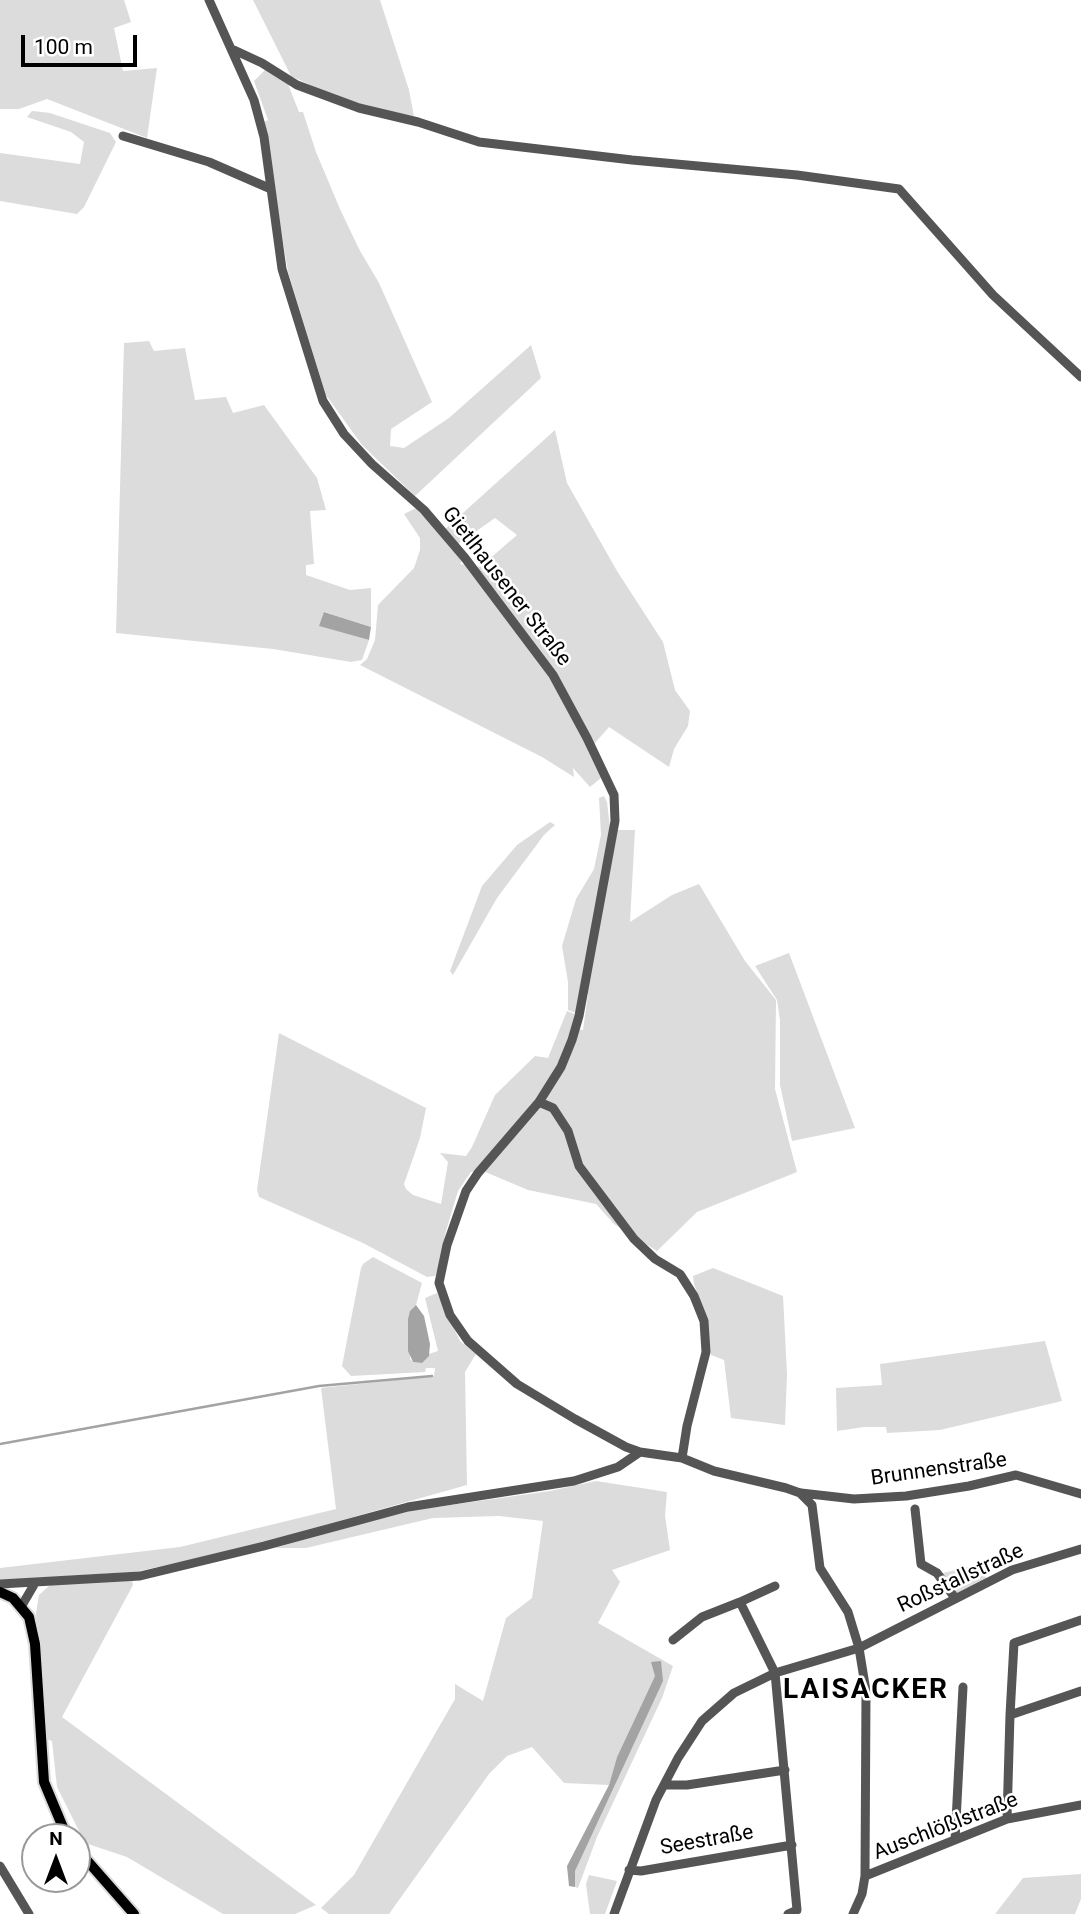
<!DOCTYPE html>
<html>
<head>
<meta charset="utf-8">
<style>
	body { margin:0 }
	#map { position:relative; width:1081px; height:1914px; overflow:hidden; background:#fff; font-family:Roboto,sans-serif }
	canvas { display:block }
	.north { position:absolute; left:21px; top:1823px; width:70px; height:70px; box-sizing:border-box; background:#fff; border:2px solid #999; border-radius:50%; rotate:0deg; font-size:19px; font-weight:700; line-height:28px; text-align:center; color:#000 }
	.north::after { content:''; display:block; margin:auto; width:24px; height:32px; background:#000; clip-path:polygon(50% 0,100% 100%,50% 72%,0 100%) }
	.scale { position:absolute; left:21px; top:35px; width:116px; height:32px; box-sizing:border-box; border:4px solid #000; border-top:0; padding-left:9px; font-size:21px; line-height:24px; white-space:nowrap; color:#000; -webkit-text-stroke:5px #fff; paint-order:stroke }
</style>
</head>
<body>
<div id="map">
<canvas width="1081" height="1914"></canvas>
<div class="north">N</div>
<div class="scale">100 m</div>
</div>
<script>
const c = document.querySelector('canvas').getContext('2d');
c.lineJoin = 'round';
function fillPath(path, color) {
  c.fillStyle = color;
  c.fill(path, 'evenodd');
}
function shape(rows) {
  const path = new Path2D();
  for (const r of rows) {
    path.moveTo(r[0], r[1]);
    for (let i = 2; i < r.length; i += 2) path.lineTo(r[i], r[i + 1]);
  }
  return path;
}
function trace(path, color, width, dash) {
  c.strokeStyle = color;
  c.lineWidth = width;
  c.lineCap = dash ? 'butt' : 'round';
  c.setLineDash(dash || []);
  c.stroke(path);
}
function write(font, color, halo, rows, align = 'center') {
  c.font = font + ' Roboto,sans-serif';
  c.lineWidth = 5;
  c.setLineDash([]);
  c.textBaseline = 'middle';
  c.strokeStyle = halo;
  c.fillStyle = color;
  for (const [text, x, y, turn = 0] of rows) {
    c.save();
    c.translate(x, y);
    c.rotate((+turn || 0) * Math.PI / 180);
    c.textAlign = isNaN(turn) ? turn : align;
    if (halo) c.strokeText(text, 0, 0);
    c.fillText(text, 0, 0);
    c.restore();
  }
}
fillPath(shape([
	[0,0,124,0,131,22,114,28,123,71,157,68,147,138,47,99,19,109,0,109],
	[253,0,380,0,409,90,414,116,380,110,334,96,291,76],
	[265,70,288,84,299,112,303,112,316,152,340,209,359,249,379,283,432,402,391,429,390,446,404,448,449,418,531,345,541,378,415,496,362,445,326,395,288,272,264,122,268,120,254,81],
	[32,111,50,113,110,133,116,142,84,207,77,214,0,201,0,153,80,164,84,142,71,132,27,117],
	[149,341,154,351,185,348,195,400,226,397,233,413,264,405,317,478,326,510,310,511,314,564,306,565,306,575,350,590,371,588,371,627,325,612,320,626,369,640,362,660,351,662,273,649,116,633,124,343],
	[555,430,567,483,617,571,663,642,675,690,690,711,688,726,674,749,669,767,609,727,588,751,601,778,590,787,573,768,574,777,542,757,360,665,367,659,375,640,378,605,414,568,420,550,420,538,404,514,416,508,441,535,462,561,460,564,480,567,517,535,495,518,458,544,444,530],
	[604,796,607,802,610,828,618,830,635,830,630,922,672,895,699,884,745,961,776,1000,775,1089,797,1172,697,1212,657,1251,614,1224,596,1204,528,1190,483,1171,471,1172,458,1191,446,1231,439,1267,435,1276,427,1277,363,1243,259,1197,257,1190,279,1033,426,1108,420,1138,404,1184,406,1189,413,1195,441,1204,448,1162,440,1153,466,1156,472,1147,495,1095,535,1056,548,1058,567,1011,575,1014,572,1028,583,1030,588,994,582,990,576,1013,568,1010,568,982,562,946,576,899,594,869,601,835,599,798],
	[550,822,555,825,544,835,497,898,453,975,450,971,482,886,517,845],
	[789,953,855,1128,792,1141,780,1085,780,1020,777,1000,755,966],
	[373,1257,422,1283,416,1305,410,1312,410,1359,413,1362,422,1363,429,1354,438,1351,425,1298,437,1293,460,1341,476,1354,465,1372,467,1485,225,1553,134,1572,0,1580,0,1568,180,1547,336,1509,321,1388,434,1376,435,1368,426,1368,425,1372,351,1376,342,1366,361,1268,363,1264],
	[713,1268,783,1296,787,1374,785,1425,731,1418,724,1360,711,1355,706,1319,694,1284,693,1276],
	[1045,1341,1062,1401,940,1430,887,1433,886,1427,864,1427,837,1431,836,1388,882,1385,880,1364],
	[596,1481,667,1492,665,1516,670,1550,612,1570,620,1582,598,1623,673,1666,662,1698,597,1837,578,1888,575,1887,575,1871,655,1676,617,1757,609,1785,564,1783,532,1747,507,1756,489,1774,389,1914,329,1914,321,1908,354,1875,455,1699,455,1684,483,1701,506,1618,532,1598,543,1521,499,1516,433,1518,306,1548,275,1548,401,1512,550,1491],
	[980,1564,987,1580,955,1595,939,1574],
	[132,1580,133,1585,62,1717,316,1905,295,1914,223,1914,127,1857,85,1843,57,1787,52,1741,46,1739,36,1613,39,1595,50,1585],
	[1081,1874,1081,1899,1075,1914,995,1914,1023,1878],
	[589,1875,617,1881,605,1914,590,1914,586,1884]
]), '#dcdcdc');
fillPath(shape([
	[324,612,371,627,369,640,319,626],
	[416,1305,424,1316,430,1344,429,1356,422,1363,413,1362,408,1351,408,1319,410,1311],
	[661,1661,663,1681,575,1871,575,1887,569,1886,567,1866,609,1785,617,1757,655,1676,651,1662]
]), '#a3a3a3');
trace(shape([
	[0,1444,319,1386,432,1376]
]), '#a3a3a3', 2.5);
const major = shape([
	[0,1592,13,1598,29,1617,35,1644,44,1782,67,1837],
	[77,1849,134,1914]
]);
trace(major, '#dbdbdb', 14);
trace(shape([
	[209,0,254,100,264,137,282,269,323,401,344,434,372,464,424,510,465,558,553,675,587,738,614,795,615,821,579,1016,572,1040,561,1067,539,1102,478,1173,466,1191,447,1245,439,1283,450,1315,468,1341,517,1384,575,1419,626,1447,640,1452,682,1458,714,1471,786,1488,800,1493,812,1505,820,1568,848,1612,859,1648,866,1691,865,1876,862,1894,853,1914],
	[234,50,262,63,297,85,359,108,418,122,479,142,632,160,797,175,899,189,993,295,1081,377],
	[123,136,209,162,271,189],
	[539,1102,553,1108,568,1131,579,1166,634,1239,655,1259,680,1274,694,1296,704,1321,706,1352,687,1426,682,1458],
	[801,1493,854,1499,906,1496,969,1486,1016,1475,1081,1494],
	[915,1509,921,1564,937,1573,955,1598],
	[0,1584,140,1576,264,1546,408,1507,574,1481,618,1467,640,1452],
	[775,1586,740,1602,775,1673,797,1910,788,1914],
	[21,1607,35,1583],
	[673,1640,702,1617,740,1602],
	[1010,1715,1014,1643,1081,1620],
	[665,1785,687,1785,785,1770],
	[1007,1819,1010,1715,1081,1691],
	[955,1840,963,1687],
	[0,1866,29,1914],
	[629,1870,641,1871,792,1845],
	[865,1876,1007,1819,1081,1805],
	[614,1914,656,1800,678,1758,702,1721,734,1693,775,1673,859,1648,1012,1570,1081,1549]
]), '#555', 9);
trace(major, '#000', 10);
write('21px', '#000', '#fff', [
	["Gietlhausener Straße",506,587,52],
	["Brunnenstraße",939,1470,-8],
	["Roßstallstraße",961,1579,-25],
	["Auschlößlstraße",946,1827,-21],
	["Seestraße",707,1841,-10]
]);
c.letterSpacing = '2px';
write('bold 28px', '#000', '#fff', [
	["LAISACKER",866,1691]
]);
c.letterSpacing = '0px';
</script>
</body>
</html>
